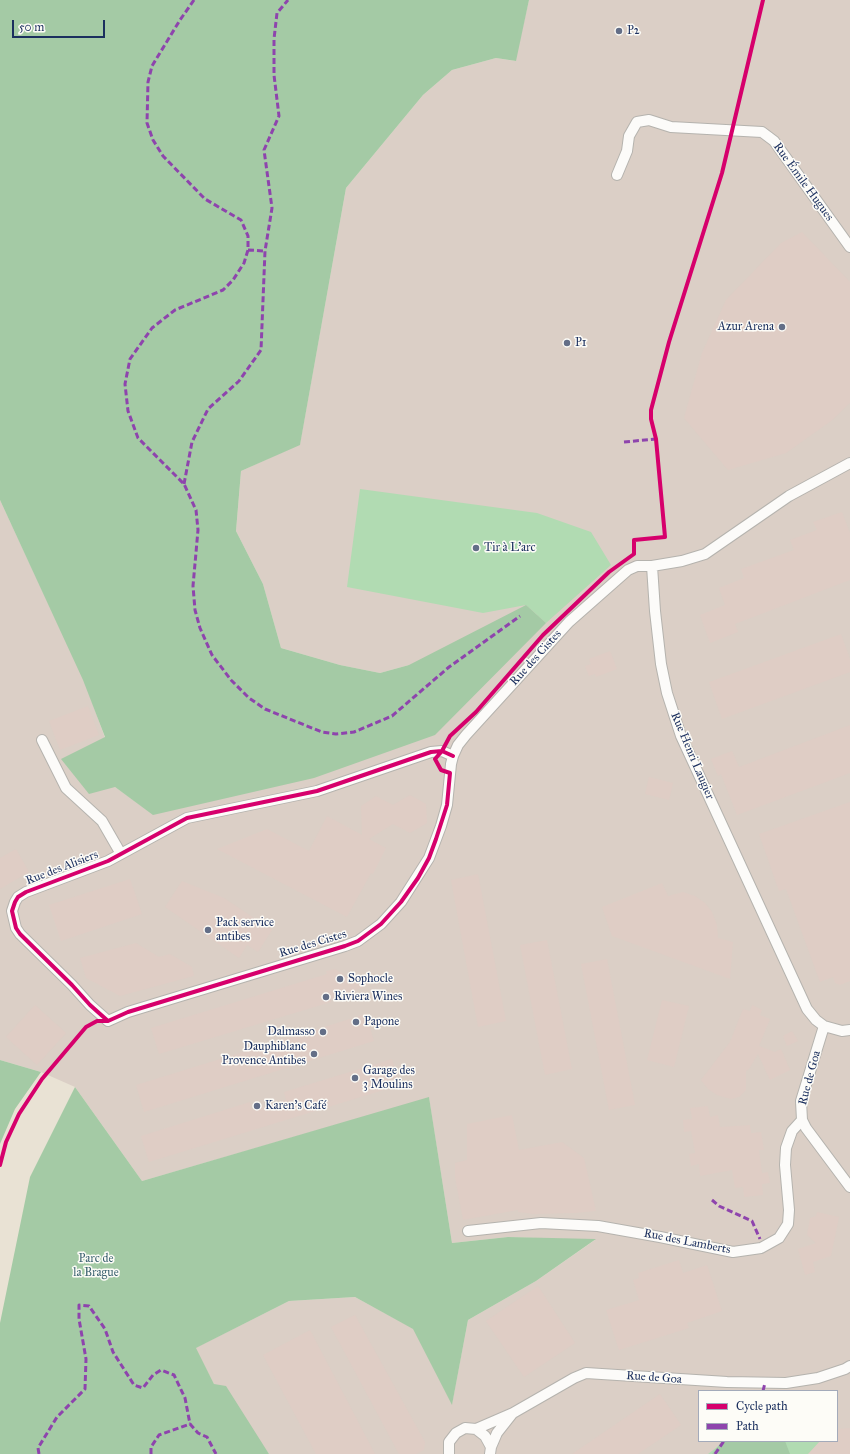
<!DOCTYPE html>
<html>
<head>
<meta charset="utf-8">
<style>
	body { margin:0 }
	#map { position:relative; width:850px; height:1454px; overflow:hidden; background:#e9e2d4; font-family:"IM FELL Great Primer",serif }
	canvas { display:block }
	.legend { position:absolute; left:698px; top:1390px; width:140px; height:52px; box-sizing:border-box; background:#fdfcf7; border:1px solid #a3aaba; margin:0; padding:5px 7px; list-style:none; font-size:12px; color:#1b2f5e }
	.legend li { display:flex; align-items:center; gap:8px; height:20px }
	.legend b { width:20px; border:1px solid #a3aaba }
	.scale { position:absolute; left:12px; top:20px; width:93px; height:18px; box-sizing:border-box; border:2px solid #1b2f5e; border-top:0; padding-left:5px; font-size:12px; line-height:14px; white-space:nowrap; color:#1b2f5e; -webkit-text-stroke:3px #fdfcf7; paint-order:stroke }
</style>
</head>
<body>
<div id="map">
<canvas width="850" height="1454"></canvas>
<ul class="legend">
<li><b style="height:5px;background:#d6006c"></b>Cycle path</li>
<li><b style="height:5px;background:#8e44ad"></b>Path</li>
</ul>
<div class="scale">50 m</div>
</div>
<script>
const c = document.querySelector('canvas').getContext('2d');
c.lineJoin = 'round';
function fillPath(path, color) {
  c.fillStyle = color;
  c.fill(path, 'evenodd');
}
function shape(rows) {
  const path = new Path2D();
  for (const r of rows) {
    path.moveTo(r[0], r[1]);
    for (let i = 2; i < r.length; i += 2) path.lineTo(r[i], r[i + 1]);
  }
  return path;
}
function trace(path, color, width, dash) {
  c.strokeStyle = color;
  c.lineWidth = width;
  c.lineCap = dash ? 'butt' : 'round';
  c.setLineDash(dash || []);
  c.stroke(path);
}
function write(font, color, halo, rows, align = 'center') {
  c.font = font + ' "IM FELL Great Primer",serif';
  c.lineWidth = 3;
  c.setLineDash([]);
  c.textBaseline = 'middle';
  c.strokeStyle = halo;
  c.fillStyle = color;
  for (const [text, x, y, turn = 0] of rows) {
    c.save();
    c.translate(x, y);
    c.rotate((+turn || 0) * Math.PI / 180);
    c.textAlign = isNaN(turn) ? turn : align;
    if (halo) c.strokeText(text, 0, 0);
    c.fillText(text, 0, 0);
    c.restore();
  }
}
fillPath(shape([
	[529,0,850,0,850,1454,837,1441,837,1391,699,1391,699,1441,722,1441,712,1454,269,1454,214,1384,195,1348,289,1301,355,1297,414,1329,452,1404,468,1320,536,1281,595,1240,508,1237,452,1243,429,1098,142,1181,75,1087,41,1072,0,1060,0,500,84,680,105,738,115,787,153,814,409,665,380,673,340,665,281,648,263,584,236,531,241,471,300,444,346,188,423,95,452,70,496,58,515,61]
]), '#dbcfc6');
fillPath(shape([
	[360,489,537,513,591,532,611,565,546,623,526,605,483,613,347,587],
	[725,1441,827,1441,839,1454,708,1454]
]), '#b1dbb2');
fillPath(shape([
	[0,0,529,0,516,61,496,58,452,70,423,95,346,188,300,445,241,471,236,531,263,584,281,648,340,665,380,673,409,665,526,605,546,623,435,735,314,778,153,815,115,787,89,794,61,759,105,737,83,680,0,500],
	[0,1060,41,1072,15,1109,0,1144],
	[75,1087,142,1181,429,1097,452,1243,508,1237,596,1239,536,1281,468,1320,452,1405,413,1329,355,1297,289,1301,196,1348,214,1384,226,1386,269,1454,0,1454,0,1323,30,1177],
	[722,1441,785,1441,790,1454,712,1454]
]), '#a4caa5');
fillPath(shape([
	[802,232,850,282,850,403,831,421,786,453,728,470,684,418,702,353,726,300,781,243],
	[842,512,850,533,850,580,735,624,738,632,710,643,700,615,725,605,719,588,744,578,741,569,794,550,790,540,817,530,813,522],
	[841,634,850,659,850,672,722,719,709,682],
	[610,651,617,669,596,677,595,674,589,676,585,666,591,664,589,659],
	[88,706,99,735,60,750,49,721],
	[850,725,850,773,737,815,721,774,718,776,711,759,732,751,739,767],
	[649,777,673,783,669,800,645,794],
	[410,795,426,804,427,823,410,833,393,824,369,839,386,848,373,874,371,873,347,917,217,849,267,829,309,851,327,816,362,835,361,806,376,796,393,805],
	[850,802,850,981,840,985,835,983,833,977,820,982,786,889,779,891,759,834],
	[16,849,29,872,0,889,0,858],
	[478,874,506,1021,478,1027,451,880],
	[130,879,142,914,61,941,49,905],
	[182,881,224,898,272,930,258,952,247,945,239,958,165,907],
	[662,883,668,896,683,892,695,896,705,903,712,912,717,925,718,938,733,942,730,979,612,936,602,907],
	[547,940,572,1069,545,1075,520,945],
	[136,943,159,957,170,954,192,967,194,976,120,996,86,978,80,958],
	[607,959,635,1105,609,1110,581,964],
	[335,969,364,987,331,1000,331,1002,159,1054,151,1028,327,974,326,971],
	[662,1000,689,1006,674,1067,647,1060],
	[35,1005,66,1033,37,1065,6,1037],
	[752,1005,762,1010,760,1015,770,1019,759,1046,775,1052,781,1049,790,1070,770,1080,758,1054,749,1069,746,1071,746,1090,739,1097,731,1099,717,1095,708,1089,701,1080,730,1042,743,1009,750,1011],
	[366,1014,374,1041,144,1112,136,1085],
	[792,1031,798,1041,787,1046,783,1036],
	[392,1059,400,1085,149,1162,141,1136,250,1102,252,1110,286,1100,284,1092],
	[708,1106,710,1117,718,1115,720,1127,750,1125,751,1133,761,1132,764,1150,759,1150,762,1173,768,1172,770,1183,762,1184,763,1195,744,1197,743,1187,735,1188,732,1170,700,1176,699,1164,691,1166,689,1154,695,1153,691,1131,684,1132,683,1120,692,1119,690,1108],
	[512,1115,519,1150,562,1142,584,1158,596,1211,574,1213,535,1214,518,1212,518,1210,463,1220,455,1177,455,1163,467,1160,467,1124],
	[817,1212,839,1217,831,1256,813,1262,815,1272,805,1275,798,1249,816,1243,807,1235,810,1218,816,1216],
	[679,1260,683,1273,707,1265,722,1311,687,1323,689,1328,619,1350,606,1310,639,1300,633,1280,639,1278,638,1273],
	[538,1286,575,1343,524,1377,486,1321],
	[355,1315,425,1442,424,1450,416,1454,399,1454,331,1327],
	[310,1330,375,1454,316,1454,263,1355],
	[660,1394,681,1425,638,1454,572,1454],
	[850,1428,850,1454,808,1454,820,1441,837,1441,837,1429]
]), '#dfcdc5');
const minor = shape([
	[617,175,627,151,629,136,637,122,649,120,671,127,762,132,774,141,850,247],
	[652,566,655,611,661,664,667,693,681,736,807,1009,816,1020,824,1026,842,1031,850,1030],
	[42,740,66,788,102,821,121,854],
	[453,756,442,751,431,752,317,791,187,818,108,861,26,892,18,897,15,902,12,911,16,928,20,934,72,985,90,1005,108,1021,128,1012,345,946,358,941,381,924,401,902,429,858,441,826,447,805,451,764,453,756,458,745,466,735,569,622,628,570,637,566,652,566,682,561,705,554,789,496,850,463],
	[824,1026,801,1101,802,1120,806,1128,850,1187],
	[468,1231,541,1223,598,1226,660,1237,733,1252,761,1248,779,1238,788,1224,789,1210,785,1165,786,1148,792,1131,802,1120],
	[476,1429,485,1436,491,1447,490,1454],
	[491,1447,497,1433,512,1414],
	[449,1454,449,1442,456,1433,465,1428,476,1429,513,1413,574,1378,586,1373,727,1382,786,1383,818,1378,845,1369,850,1366]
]);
trace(minor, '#b5b3ae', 12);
trace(minor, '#fcfbf9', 10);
trace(shape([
	[194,0,180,20,152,66,148,82,147,123,153,140,163,156,205,199,241,220,248,236,248,250,244,263,233,280,223,290,175,310,152,328,130,359,125,384,128,411,138,438,184,484,196,510,198,530,193,586,195,610,200,628,212,655,231,680,249,698,265,709,322,732,336,734,354,732,392,716,449,667,520,616],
	[248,250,265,251],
	[624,442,656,439],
	[184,484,192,442,208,409,239,381,261,350,265,251,272,208,264,150,279,116,274,75,274,39,277,13,288,0],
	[712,1200,719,1206,752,1221,760,1239],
	[763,1391,765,1383],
	[39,1454,38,1448,57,1417,85,1389,86,1359,79,1319,79,1305,89,1306,105,1329,113,1352,134,1385,143,1388,153,1375,161,1370,174,1375,185,1398,190,1424],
	[151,1454,151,1447,159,1435,190,1424,198,1433,207,1437,216,1454],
	[715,1454,724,1441]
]), '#8e44ad', 3, [6, 3]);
trace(shape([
	[108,1021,90,1005,72,985,20,934,16,928,12,911,15,902,18,897,26,892,108,861,187,818,317,791,431,752,442,751,453,756],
	[0,1165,6,1142,19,1114,42,1079,86,1027,97,1021,108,1021,128,1012,345,946,358,941,381,924,401,902,418,878,429,858,436,839,447,805,450,773,441,770,435,759,442,751,450,736,476,712,543,635,609,572,634,554,634,540,665,537,656,439,651,419,651,410,669,342,722,173,763,0]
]), '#d6006c', 4);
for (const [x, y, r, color] of [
	[619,31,4,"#636e87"],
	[782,327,4,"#636e87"],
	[567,343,4,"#636e87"],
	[476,548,4,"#636e87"],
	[208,930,4,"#636e87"],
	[340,979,4,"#636e87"],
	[326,997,4,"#636e87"],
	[356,1022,4,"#636e87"],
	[323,1032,4,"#636e87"],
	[314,1054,4,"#636e87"],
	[355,1078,4,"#636e87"],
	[257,1106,4,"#636e87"]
]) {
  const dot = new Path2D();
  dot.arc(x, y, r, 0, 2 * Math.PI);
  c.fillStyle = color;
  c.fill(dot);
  trace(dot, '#fdfcf7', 1.5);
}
write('12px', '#1b2f5e', '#fdfcf7', [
	["P2",627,31],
	["Azur Arena",774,327,"right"],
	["P1",575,343],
	["Tir à L'arc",484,548],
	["Pack service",216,923],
	["antibes",216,937],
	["Sophocle",348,979],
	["Riviera Wines",334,997],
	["Papone",364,1022],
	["Dalmasso",315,1032,"right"],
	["Dauphiblanc",306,1047,"right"],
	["Provence Antibes",306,1061,"right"],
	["Garage des",363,1071],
	["3 Moulins",363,1085],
	["Karen's Café",265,1106]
], 'left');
write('12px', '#1b2f5e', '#fdfcf7', [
	["Rue Émile Hugues",803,182,54],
	["Rue des Cistes",536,658,-48],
	["Rue Henri Laugier",692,756,67],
	["Rue des Alisiers",62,868,-21],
	["Rue des Cistes",313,944,-17],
	["Rue de Goa",810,1078,-75],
	["Rue des Lamberts",687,1242,11],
	["Rue de Goa",654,1378,4]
]);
write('12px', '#3a616f', '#fdfcf7', [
	["Parc de",96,1259],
	["la Brague",96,1273]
]);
</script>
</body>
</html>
